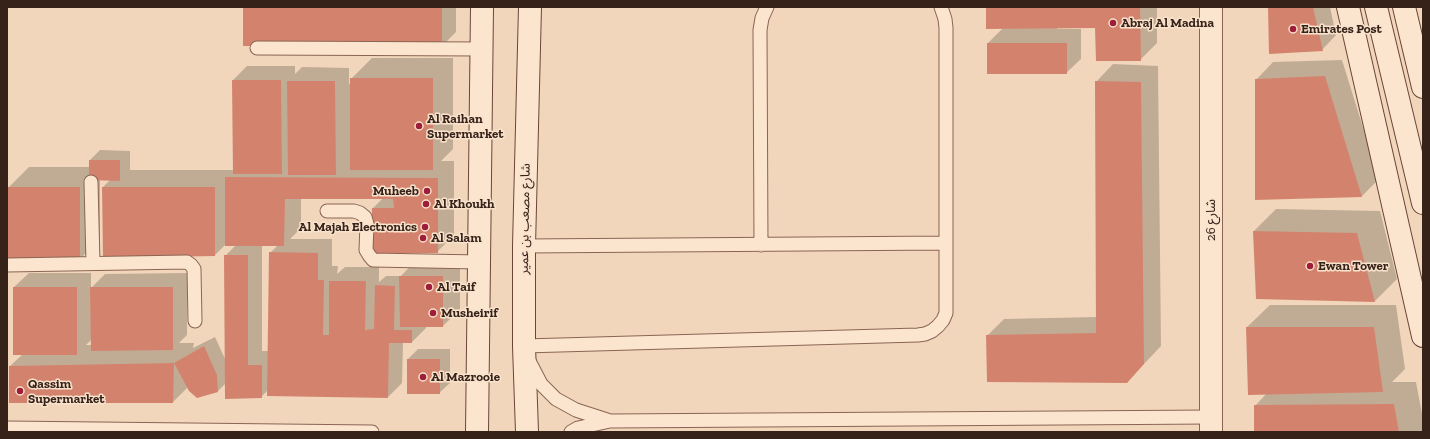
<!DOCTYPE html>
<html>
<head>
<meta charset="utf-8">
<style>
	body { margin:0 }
	#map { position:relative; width:1430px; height:439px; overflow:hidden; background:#f1d6bb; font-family:"Zilla Slab",serif }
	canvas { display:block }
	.frame { position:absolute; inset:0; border:8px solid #37221a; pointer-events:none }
</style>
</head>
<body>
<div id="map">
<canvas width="1430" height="439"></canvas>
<div class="frame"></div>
</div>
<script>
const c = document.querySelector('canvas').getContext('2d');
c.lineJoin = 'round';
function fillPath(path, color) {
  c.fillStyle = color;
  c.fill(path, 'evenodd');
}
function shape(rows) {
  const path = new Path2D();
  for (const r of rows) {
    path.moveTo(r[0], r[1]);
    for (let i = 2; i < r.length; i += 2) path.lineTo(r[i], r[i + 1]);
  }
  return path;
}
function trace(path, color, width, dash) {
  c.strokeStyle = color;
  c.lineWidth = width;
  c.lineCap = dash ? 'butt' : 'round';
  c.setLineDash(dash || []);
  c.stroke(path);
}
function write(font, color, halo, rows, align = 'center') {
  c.font = font + ' "Zilla Slab","Noto Sans Arabic",serif';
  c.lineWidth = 3;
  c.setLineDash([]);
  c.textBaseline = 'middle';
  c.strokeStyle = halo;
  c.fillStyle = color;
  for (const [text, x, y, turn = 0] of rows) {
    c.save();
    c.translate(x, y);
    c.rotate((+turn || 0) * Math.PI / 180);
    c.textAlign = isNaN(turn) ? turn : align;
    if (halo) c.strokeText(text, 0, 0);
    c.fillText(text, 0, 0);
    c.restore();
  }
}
fillPath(shape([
	[244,7,456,7,456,32,442,46],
	[987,7,1157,7,1157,43,1140,60,1096,27,1057,27,1057,29,1081,29,1081,59,1066,73,988,43,1003,28],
	[1270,7,1330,7,1336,35,1322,50],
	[372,58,453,58,453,149,441,161,454,161,454,235,437,252,373,208,383,198,301,198,301,228,290,239,332,239,332,266,338,266,337,274,345,267,379,267,379,282,386,276,401,276,417,259,460,259,460,309,443,326,426,326,426,328,412,342,403,342,402,383,388,397,268,390,261,397,226,383,218,391,188,387,173,402,10,366,23,354,14,354,14,287,29,273,91,273,91,288,105,274,187,273,187,335,179,343,194,343,193,348,215,337,226,361,225,256,236,245,225,245,215,255,103,187,110,180,100,179,100,239,80,259,9,187,29,167,90,167,90,160,100,150,130,151,130,170,233,170,233,80,247,66,295,66,295,74,302,67,349,68,349,84,351,84,351,79],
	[262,245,278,245,270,253,269,351,262,351],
	[92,339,92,345,86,345],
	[1342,60,1379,179,1362,196,1256,199,1256,80,1273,62],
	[1113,64,1158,66,1161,346,1144,364,987,336,1004,319,1097,317,1096,82],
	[1276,209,1380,211,1397,279,1375,301,1257,298,1254,231],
	[1270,305,1396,305,1405,369,1392,382,1416,382,1423,419,1423,432,1255,432,1255,406,1267,393,1247,327],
	[418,349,450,349,450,383,439,393,408,359]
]), '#0003');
fillPath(shape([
	[243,7,442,7,442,47,243,46],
	[986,7,1140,7,1141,61,1096,61,1095,28,986,29],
	[1268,7,1313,7,1323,51,1269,54],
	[987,43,1067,43,1067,74,987,74],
	[1325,76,1362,197,1255,200,1255,79],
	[350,78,433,78,433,170,350,170],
	[232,80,281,80,282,174,233,174],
	[287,81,335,81,336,175,288,175],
	[1095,81,1141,82,1144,364,1127,383,987,382,986,335,1096,333],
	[89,160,120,160,120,181,89,180],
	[225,177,438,178,438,253,371,253,372,208,394,208,393,199,285,199,284,246,225,246],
	[8,187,80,187,80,260,8,260],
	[102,187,215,187,215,256,103,258],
	[1253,231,1357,233,1375,302,1256,299],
	[269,252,318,253,318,280,324,280,323,335,329,335,329,281,366,281,365,330,374,329,375,285,395,286,394,330,412,330,412,343,389,343,388,398,267,396],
	[224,255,248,255,248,365,262,365,262,398,225,399],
	[399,276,443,276,443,327,400,327],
	[13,287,77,287,77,355,13,355],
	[90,287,173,287,173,350,91,351],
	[1246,327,1374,327,1383,392,1248,395],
	[204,346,217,375,218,392,197,398,189,391,174,363],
	[407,359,440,359,440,394,407,394],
	[174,363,173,403,9,403,9,366],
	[1394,404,1399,432,1254,432,1254,405]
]), '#d3836d');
const lane = shape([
	[257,48,481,49],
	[91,182,93,263],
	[327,211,354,211,360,213,365,217,367,224,366,250,369,255,373,260,479,262],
	[761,245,760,30,762,18,767,7],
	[524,246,946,243],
	[7,265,187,262,191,265,194,269,195,321],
	[524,346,918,335,925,334,932,331,938,326,943,320,946,313,946,28,945,19,941,7],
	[528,359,541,384,556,399,576,410,610,421],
	[7,428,372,432],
	[571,432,578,428,610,421,1211,417]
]);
const street = shape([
	[1211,7,1211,432]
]);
const secondary = shape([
	[1348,7,1423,336],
	[1376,7,1423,203],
	[1404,7,1423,87],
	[477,432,482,7],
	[527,432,524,346,524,246,530,7]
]);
trace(lane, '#8a6553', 15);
trace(street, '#8a6553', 24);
trace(secondary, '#6b4637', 24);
trace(lane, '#fce5cf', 13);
trace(street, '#fce5cf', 22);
trace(secondary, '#fce5cf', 22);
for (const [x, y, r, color] of [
	[1113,23,4,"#9e1e3a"],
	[1293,29,4,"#9e1e3a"],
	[419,126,4,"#9e1e3a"],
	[427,191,4,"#9e1e3a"],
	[426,204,4,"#9e1e3a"],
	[425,227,4,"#9e1e3a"],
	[423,238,4,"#9e1e3a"],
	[1310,266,4,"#9e1e3a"],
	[429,287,4,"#9e1e3a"],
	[433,313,4,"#9e1e3a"],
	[423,377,4,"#9e1e3a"],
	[20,391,4,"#9e1e3a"]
]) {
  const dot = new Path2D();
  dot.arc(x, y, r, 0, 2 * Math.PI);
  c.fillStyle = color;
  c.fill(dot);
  trace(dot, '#f8e2cb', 1.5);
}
write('bold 13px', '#37221a', '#f8e2cb', [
	["Abraj Al Madina",1121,23],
	["Emirates Post",1301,29],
	["Al Raihan",427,119],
	["Supermarket",427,134],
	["Muheeb",419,191,"right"],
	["Al Khoukh",434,204],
	["Al Majah Electronics",417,227,"right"],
	["Al Salam",431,238],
	["Ewan Tower",1318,266],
	["Al Taif",437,287],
	["Musheirif",441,313],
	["Al Mazrooie",431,377],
	["Qassim",28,384],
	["Supermarket",28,399]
], 'left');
write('13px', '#37221a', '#f8e2cb', [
	["شارع مصعب بن عمير",525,219,-89],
	["شارع 26",1211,220,-90]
]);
</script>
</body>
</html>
